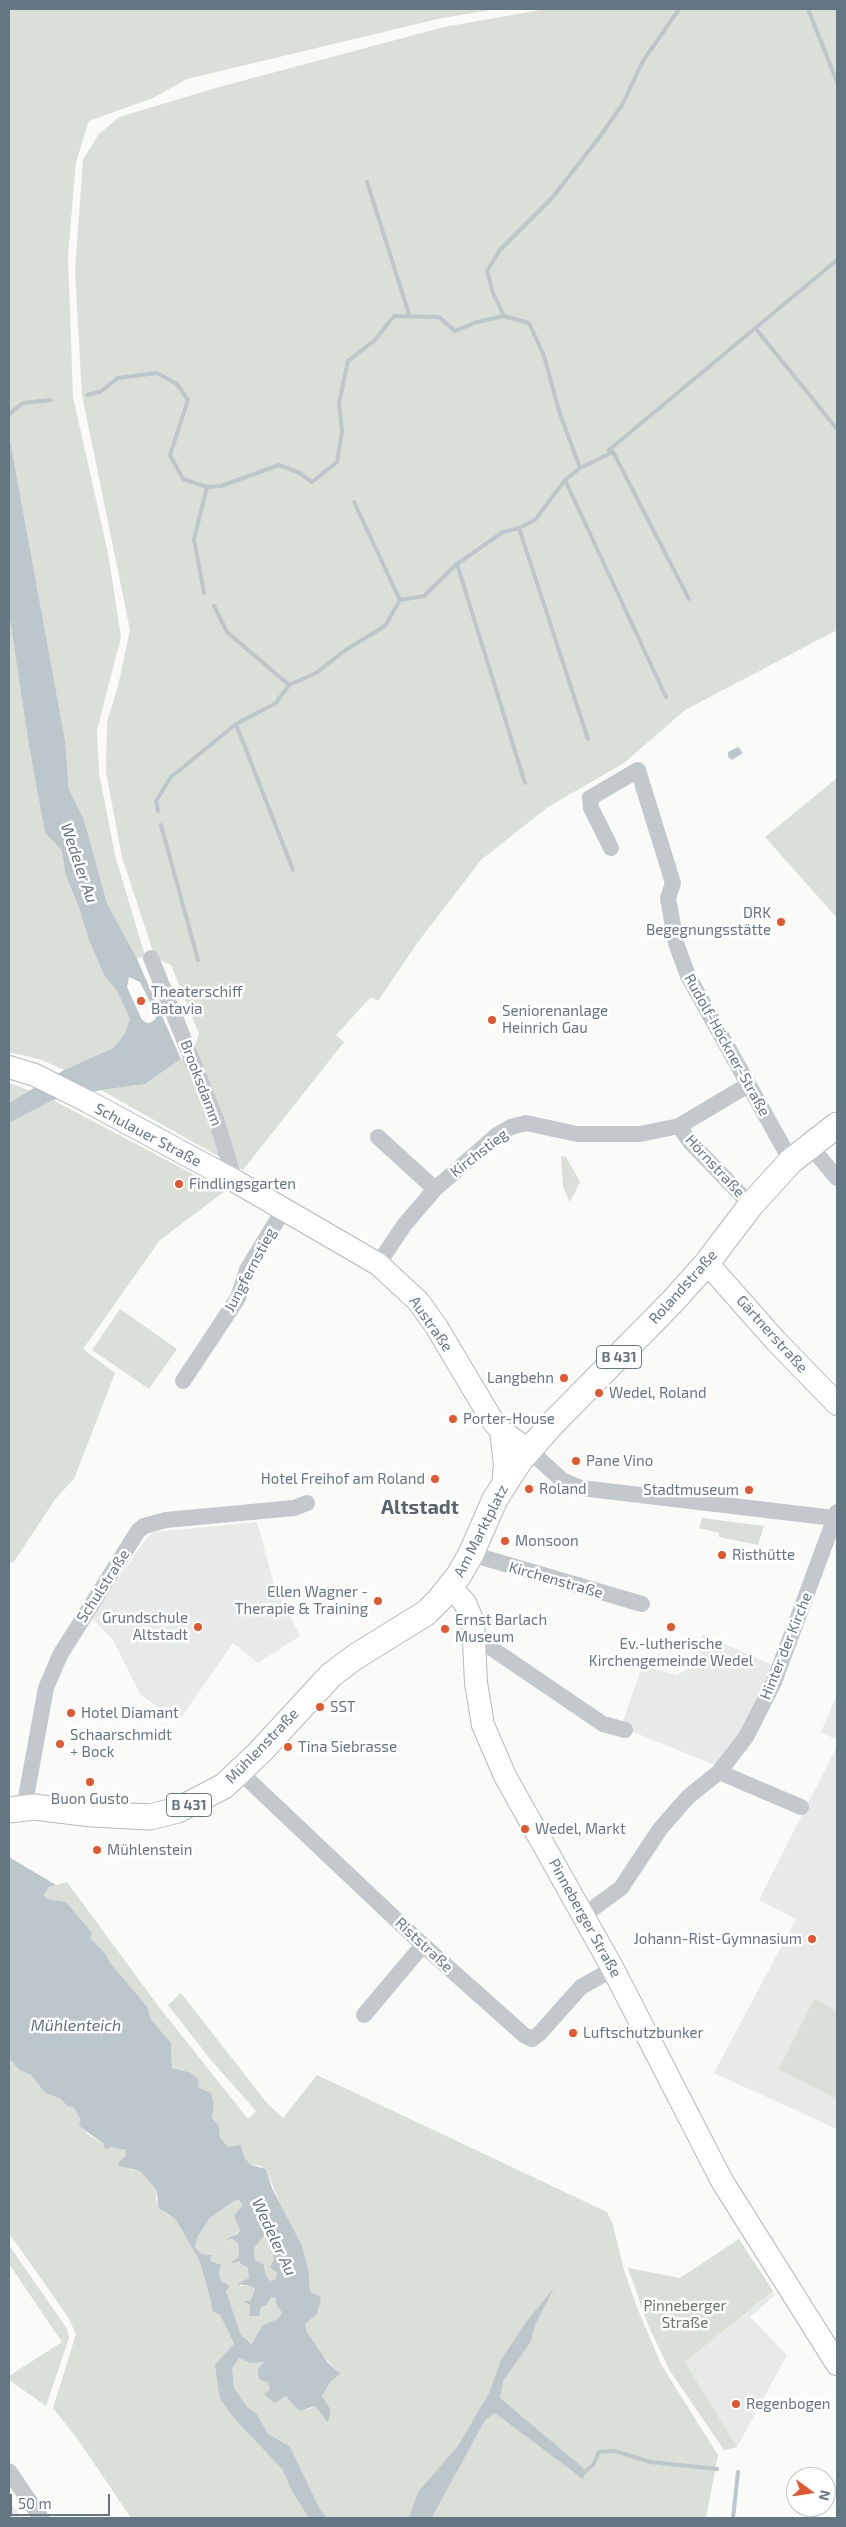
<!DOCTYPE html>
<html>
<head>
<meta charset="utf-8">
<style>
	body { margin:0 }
	#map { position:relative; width:846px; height:2527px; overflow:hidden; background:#fafaf8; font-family:"Exo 2",sans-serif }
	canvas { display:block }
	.frame { position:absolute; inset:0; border:10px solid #657683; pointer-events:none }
	.north { position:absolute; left:786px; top:2467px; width:50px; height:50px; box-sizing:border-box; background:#fff; border:1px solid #c1c8cd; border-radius:50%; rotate:104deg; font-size:14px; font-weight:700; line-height:20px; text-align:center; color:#657683 }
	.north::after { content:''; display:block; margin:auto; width:18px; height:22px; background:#e4572e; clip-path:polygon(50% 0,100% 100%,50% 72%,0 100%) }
	.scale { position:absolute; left:10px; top:2494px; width:100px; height:22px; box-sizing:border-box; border:2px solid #657683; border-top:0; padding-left:6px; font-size:15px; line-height:18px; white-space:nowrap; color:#657683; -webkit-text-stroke:4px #fff; paint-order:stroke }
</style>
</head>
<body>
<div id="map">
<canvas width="846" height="2527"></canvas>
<div class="frame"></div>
<div class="north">N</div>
<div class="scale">50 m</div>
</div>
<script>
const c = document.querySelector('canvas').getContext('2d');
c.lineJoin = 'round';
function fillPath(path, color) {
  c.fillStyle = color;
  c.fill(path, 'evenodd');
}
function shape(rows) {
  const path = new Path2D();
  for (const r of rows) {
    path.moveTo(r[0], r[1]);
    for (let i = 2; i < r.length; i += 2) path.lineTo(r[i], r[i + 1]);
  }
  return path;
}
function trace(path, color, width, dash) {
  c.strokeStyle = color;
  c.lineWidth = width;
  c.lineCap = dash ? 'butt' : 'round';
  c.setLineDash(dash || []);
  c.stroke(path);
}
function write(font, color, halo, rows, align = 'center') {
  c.font = font + ' "Exo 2",sans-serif';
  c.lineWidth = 5;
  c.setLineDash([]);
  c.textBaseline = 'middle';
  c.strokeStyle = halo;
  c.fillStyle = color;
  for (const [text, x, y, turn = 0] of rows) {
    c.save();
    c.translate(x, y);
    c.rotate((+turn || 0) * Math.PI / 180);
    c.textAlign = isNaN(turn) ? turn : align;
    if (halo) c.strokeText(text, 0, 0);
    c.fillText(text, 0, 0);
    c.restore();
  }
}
fillPath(shape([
	[257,1522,275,1588,300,1636,258,1663,233,1643,178,1722,140,1694,113,1640,92,1618,145,1540,153,1532],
	[703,1635,773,1665,770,1679,720,1767,621,1727,642,1666,676,1675,693,1667],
	[837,1694,837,1737,833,1738,821,1732],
	[837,1746,837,2129,714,2073,796,1919,759,1900],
	[773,2291,775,2295,750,2317,787,2355,737,2447,685,2362],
	[9,2500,21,2518,9,2518]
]), '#e8e9e9');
fillPath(shape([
	[9,9,497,9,442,18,187,79,153,98,89,121,76,162,68,256,73,397,108,553,121,637,97,730,99,773,115,855,145,956,137,959,107,903,84,820,69,789,65,740,9,434],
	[546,9,837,9,837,630,685,710,624,763,548,807,481,860,418,942,378,1001,371,997,336,1035,344,1042,243,1170,233,1164,218,1111,195,1045,199,1034,171,965,155,958,122,857,106,772,107,722,118,686,130,630,82,395,75,271,83,160,98,135,119,117,219,87,444,27],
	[9,612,45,831,62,851,65,873,79,908,89,940,104,975,117,991,130,1019,124,1035,113,1048,64,1070,42,1060,9,1052],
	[837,778,837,918,765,837],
	[181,1059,189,1060,223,1159,101,1090,145,1084],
	[9,1083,31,1091,9,1103],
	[53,1100,225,1191,160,1240,83,1349,115,1373,74,1479,56,1498,15,1560,9,1564,9,1123],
	[561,1156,566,1157,580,1182,570,1202,563,1187],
	[120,1309,177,1349,149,1389,92,1350],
	[702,1518,764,1526,758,1545,719,1537,719,1533,699,1528],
	[67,1882,159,2007,248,2119,256,2111,210,2059,168,2005,181,1993,267,2103,283,2118,317,2075,607,2212,613,2225,624,2270,638,2310,662,2366,718,2455,706,2518,131,2518,79,2441,53,2408,76,2334,68,2317,9,2233,9,2058,19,2070,31,2075,45,2093,61,2099,67,2106,74,2108,80,2119,79,2126,90,2136,104,2144,126,2150,126,2155,121,2160,130,2170,140,2171,156,2189,156,2200,166,2214,176,2220,200,2262,211,2302,212,2311,220,2315,234,2345,265,2362,270,2390,265,2394,285,2396,306,2410,315,2406,328,2423,331,2410,322,2396,331,2381,341,2374,320,2354,307,2332,305,2324,316,2315,312,2294,310,2293,309,2274,266,2169,258,2165,251,2165,244,2157,241,2146,228,2147,220,2137,219,2125,212,2118,214,2104,199,2088,189,2072,172,2068,171,2043,150,2018,127,1984,111,1964,105,1953,90,1938,66,1902,48,1899,44,1894,49,1887],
	[814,1999,837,2011,837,2099,779,2069],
	[239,2200,243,2205,240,2230,227,2241,233,2239,238,2243,239,2257,233,2262,242,2263,248,2268,250,2278,240,2282,240,2286,250,2286,255,2289,250,2301,244,2301,261,2307,267,2305,271,2297,276,2297,276,2304,282,2313,277,2319,262,2326,253,2344,241,2335,226,2291,229,2286,221,2281,219,2273,221,2266,210,2261,212,2255,202,2254,195,2247,198,2236,210,2218,234,2201],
	[263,2235,271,2238,278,2273,276,2279,269,2282,255,2260,254,2248],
	[739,2239,773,2291,685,2362,737,2447,724,2450,670,2371,648,2325,628,2268,680,2278],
	[9,2245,67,2329,69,2338,46,2406,9,2380,9,2376,62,2342,9,2264]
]), '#dadfd7');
fillPath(shape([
	[9,434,65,740,69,789,84,820,107,903,137,959,181,1059,145,1084,101,1090,53,1100,9,1123,9,1103,64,1070,113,1048,124,1035,130,1019,117,991,104,975,89,940,79,908,65,873,62,851,45,832,29,745,9,612],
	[129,977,140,982,156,1014,156,1018,152,1022,147,1023,142,1020,127,987],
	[738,747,743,753,732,760,728,757,728,752],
	[9,1857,56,1885,49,1887,44,1895,48,1899,66,1902,92,1933,90,1938,105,1953,111,1964,148,2008,150,2018,171,2043,172,2068,189,2072,198,2079,199,2088,211,2093,214,2104,212,2118,219,2125,220,2137,228,2147,241,2145,244,2157,251,2165,266,2169,272,2188,302,2246,309,2274,310,2292,319,2296,321,2301,316,2315,305,2324,307,2332,327,2362,341,2374,331,2381,322,2396,331,2410,328,2423,315,2406,299,2411,286,2396,275,2403,264,2394,270,2390,268,2382,260,2380,258,2374,258,2369,264,2362,251,2363,239,2358,232,2368,234,2388,247,2407,256,2413,268,2434,290,2447,320,2510,328,2518,309,2518,292,2491,283,2470,235,2419,220,2399,215,2365,234,2344,220,2315,212,2311,211,2302,200,2262,176,2220,159,2208,156,2189,140,2171,119,2166,118,2163,126,2155,126,2150,111,2147,107,2149,104,2148,104,2144,79,2126,80,2119,74,2108,67,2106,61,2099,45,2093,31,2075,19,2070,9,2058],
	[239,2200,243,2205,234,2216,240,2230,237,2234,225,2240,233,2239,238,2243,239,2257,230,2263,239,2262,248,2268,249,2278,237,2284,250,2286,255,2289,250,2301,243,2301,250,2305,250,2316,259,2316,261,2307,267,2305,271,2297,276,2298,276,2304,282,2313,277,2319,262,2326,252,2344,241,2335,226,2291,230,2286,221,2281,219,2273,221,2265,210,2261,212,2255,202,2254,195,2247,198,2236,210,2218,234,2201],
	[264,2235,271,2238,274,2260,270,2267,277,2273,276,2279,270,2281,265,2274,264,2265,255,2260,254,2248],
	[554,2288,535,2325,530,2343,503,2381,500,2398,581,2466,586,2472,583,2479,495,2413,485,2420,432,2517,409,2518,418,2492,458,2446,489,2393,501,2360,526,2322]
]), '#bbc7cb');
trace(shape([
	[808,9,837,82],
	[367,182,410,317],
	[504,316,493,293,487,271,500,250,552,198,598,139,622,105,643,61,679,9],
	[756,329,837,429],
	[87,395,100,392,118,378,157,373,177,384,188,400,170,455,183,479,207,487,221,486,279,465,298,472,312,482,337,462,342,432,339,403,348,361,375,340,394,316,439,317,455,331,477,322,504,316,529,323,544,356,559,411,580,468],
	[9,414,23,403,51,400],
	[613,452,689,599],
	[565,480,666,697],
	[354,502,400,600],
	[519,528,588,739],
	[457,564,525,783],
	[204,593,194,539,207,487],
	[214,606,227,632,289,685],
	[236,724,293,870],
	[158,811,156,801,171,777,236,724,276,703,289,685,316,673,347,649,385,626,400,600,424,596,457,564,503,532,519,528,535,520,565,480,580,468,613,452,609,450,837,260],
	[161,825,198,960],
	[582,2471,583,2473,593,2465,599,2452,615,2451,650,2462,717,2469],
	[733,2518,738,2472]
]), '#bbc7cb', 4);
const secondary = shape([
	[9,1067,35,1075,87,1101,235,1181,378,1264,418,1301,436,1326,492,1420,501,1431,529,1450],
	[707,1263,775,1340,837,1404],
	[501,1431,505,1465,503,1485],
	[451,1588,465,1603,473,1622,476,1683,483,1725,505,1776,613,1969,722,2181,837,2364]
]);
const primary = shape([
	[9,1810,34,1807,92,1814,150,1817,178,1810,224,1786,260,1752,331,1675,355,1657,426,1613,440,1599,459,1575,471,1554,495,1499,521,1459,553,1423,673,1301,707,1263,751,1205,791,1161,837,1125]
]);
trace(secondary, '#b3babf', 24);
trace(primary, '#b5babe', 27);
trace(shape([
	[611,848,591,808,590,798,638,770,673,883,668,898,676,943,688,976,791,1161],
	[151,958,216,1119,235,1181],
	[679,1126,690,1142,751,1205],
	[378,1137,435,1189],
	[810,1146,837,1178],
	[378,1264,405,1224,435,1189,497,1135,511,1127,526,1123,577,1134,640,1134,679,1126,748,1085],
	[183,1381,238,1298,247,1270,284,1209],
	[529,1450,562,1480,581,1488,834,1518],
	[471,1554,642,1604],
	[475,1637,603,1724,625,1730],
	[240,1772,423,1945,524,2035,532,2039,540,2033,581,1987,613,1969],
	[719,1772,801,1807],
	[24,1808,46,1688,60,1655,138,1531,144,1526,166,1520,294,1508,307,1503],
	[584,1915,621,1888,660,1829,688,1797,719,1772,746,1737,774,1682,837,1512],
	[364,2015,423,1945],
	[9,2471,41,2518]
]), '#c3c8cc', 16);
trace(secondary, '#fff', 22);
trace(primary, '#fff', 25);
trace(shape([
	[9,2514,12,2518]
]), '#a2aab0', 1);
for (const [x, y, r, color] of [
	[781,922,5,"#e4572e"],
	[141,1001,5,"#e4572e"],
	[492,1020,5,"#e4572e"],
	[179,1184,5,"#e4572e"],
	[564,1378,5,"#e4572e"],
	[599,1393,5,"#e4572e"],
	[453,1419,5,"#e4572e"],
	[576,1461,5,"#e4572e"],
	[435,1479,5,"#e4572e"],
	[529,1489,5,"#e4572e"],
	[749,1490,5,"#e4572e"],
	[505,1541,5,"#e4572e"],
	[722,1555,5,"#e4572e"],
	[378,1601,5,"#e4572e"],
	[198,1627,5,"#e4572e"],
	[671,1627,5,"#e4572e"],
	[445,1629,5,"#e4572e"],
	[320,1707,5,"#e4572e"],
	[71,1713,5,"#e4572e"],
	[60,1744,5,"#e4572e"],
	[288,1747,5,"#e4572e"],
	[90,1782,5,"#e4572e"],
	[525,1829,5,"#e4572e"],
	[97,1850,5,"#e4572e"],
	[812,1939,5,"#e4572e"],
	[573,2033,5,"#e4572e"],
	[736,2404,5,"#e4572e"]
]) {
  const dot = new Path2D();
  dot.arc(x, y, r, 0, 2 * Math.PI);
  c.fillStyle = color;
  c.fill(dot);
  trace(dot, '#fff', 2);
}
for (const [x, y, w] of [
	[619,1357,45],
	[189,1805,45]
]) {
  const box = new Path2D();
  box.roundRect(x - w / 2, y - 11.5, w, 23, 4);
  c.fillStyle = '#fff';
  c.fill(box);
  trace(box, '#657683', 1);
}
write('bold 14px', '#657683', null, [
	["B 431",619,1357],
	["B 431",189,1805]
]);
write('15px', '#657683', '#fff', [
	["DRK",771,913,"right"],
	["Begegnungsstätte",771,930,"right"],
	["Theaterschiff",151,992],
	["Batavia",151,1009],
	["Seniorenanlage",502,1011],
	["Heinrich Gau",502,1028],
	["Findlingsgarten",189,1184],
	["Langbehn",554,1378,"right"],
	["Wedel, Roland",609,1393],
	["Porter-House",463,1419],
	["Pane Vino",586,1461],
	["Hotel Freihof am Roland",425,1479,"right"],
	["Roland",539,1489],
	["Stadtmuseum",739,1490,"right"],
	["Monsoon",515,1541],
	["Risthütte",732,1555],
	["Ellen Wagner -",368,1592,"right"],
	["Therapie & Training",368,1609,"right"],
	["Grundschule",188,1618,"right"],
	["Altstadt",188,1635,"right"],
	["Ernst Barlach",455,1620],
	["Museum",455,1637],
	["Ev.-lutherische",671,1644,"center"],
	["Kirchengemeinde Wedel",671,1661,"center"],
	["SST",330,1707],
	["Hotel Diamant",81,1713],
	["Schaarschmidt",70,1735],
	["+ Bock",70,1752],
	["Tina Siebrasse",298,1747],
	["Buon Gusto",90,1799,"center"],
	["Wedel, Markt",535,1829],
	["Mühlenstein",107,1850],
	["Johann-Rist-Gymnasium",802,1939,"right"],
	["Luftschutzbunker",583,2033],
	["Regenbogen",746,2404]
], 'left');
write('15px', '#657683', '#fff', [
	["Rudolf-Höckner-Straße",727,1045,61],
	["Brooksdamm",201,1083,69],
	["Schulauer Straße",148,1135,28],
	["Kirchstieg",479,1153,-38],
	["Hörnstraße",715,1166,47],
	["Jungfernstieg",250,1270,-62],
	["Rolandstraße",683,1287,-48],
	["Austraße",431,1324,55],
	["Gärtnerstraße",772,1334,48],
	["Am Marktplatz",481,1531,-63],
	["Kirchenstraße",556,1580,16],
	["Schulstraße",103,1586,-57],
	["Hinter der Kirche",786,1646,-68],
	["Mühlenstraße",262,1746,-46],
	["Pinneberger Straße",585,1918,61],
	["Riststraße",424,1945,43]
]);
write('15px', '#687a64', '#fff', [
	["Pinneberger",685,2306],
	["Straße",685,2323]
]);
write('italic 16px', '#60757c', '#fff', [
	["Wedeler Au",79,863,71],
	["Mühlenteich",76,2026],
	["Wedeler Au",274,2237,65]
]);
write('bold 20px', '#57646e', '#fff', [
	["Altstadt",420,1507]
]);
</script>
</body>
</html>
